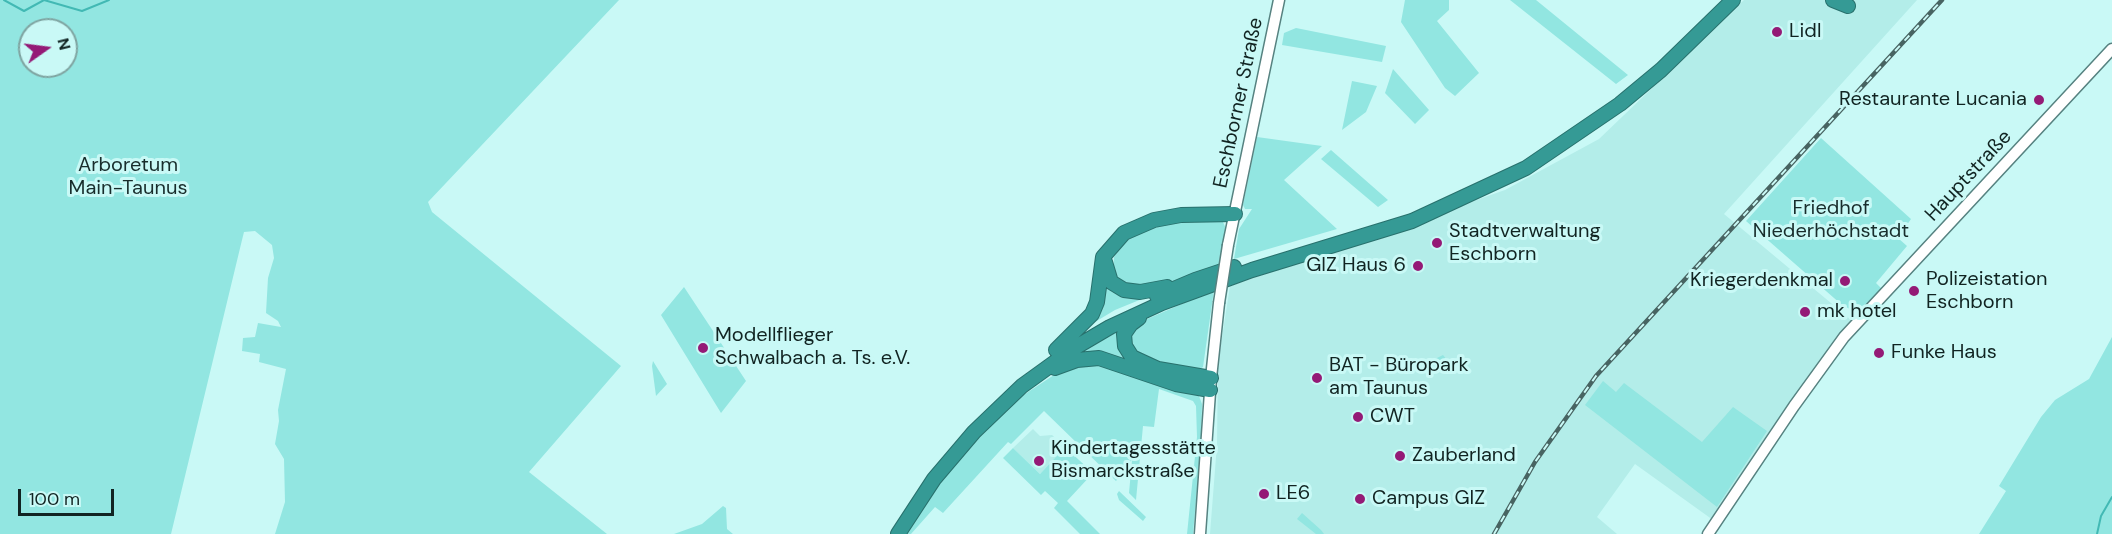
<!DOCTYPE html>
<html>
<head>
<meta charset="utf-8">
<style>
	body { margin:0 }
	#map { position:relative; width:2112px; height:534px; overflow:hidden; background:#c9f9f6; font-family:"DM Sans",sans-serif }
	canvas { display:block }
	.north { position:absolute; left:18px; top:18px; width:60px; height:60px; box-sizing:border-box; background:#c9f9f6; border:2px solid #7fa4a1; border-radius:50%; rotate:76deg; font-size:16px; font-weight:700; line-height:24px; text-align:center; color:#112422 }
	.north::after { content:''; display:block; margin:auto; width:21px; height:27px; background:#941a76; clip-path:polygon(50% 0,100% 100%,50% 72%,0 100%) }
	.scale { position:absolute; left:18px; top:489px; width:96px; height:27px; box-sizing:border-box; border:3px solid #112422; border-top:0; padding-left:8px; font-size:18px; line-height:21px; white-space:nowrap; color:#112422; -webkit-text-stroke:4px #c9f9f6; paint-order:stroke }
</style>
</head>
<body>
<div id="map">
<canvas width="2112" height="534"></canvas>
<div class="north">N</div>
<div class="scale">100 m</div>
</div>
<script>
const c = document.querySelector('canvas').getContext('2d');
c.lineJoin = 'round';
function fillPath(path, color) {
  c.fillStyle = color;
  c.fill(path, 'evenodd');
}
function shape(rows) {
  const path = new Path2D();
  for (const r of rows) {
    path.moveTo(r[0], r[1]);
    for (let i = 2; i < r.length; i += 2) path.lineTo(r[i], r[i + 1]);
  }
  return path;
}
function trace(path, color, width, dash) {
  c.strokeStyle = color;
  c.lineWidth = width;
  c.lineCap = dash ? 'butt' : 'round';
  c.setLineDash(dash || []);
  c.stroke(path);
}
function write(font, color, halo, rows, align = 'center') {
  c.font = font + ' "DM Sans",sans-serif';
  c.lineWidth = 6;
  c.setLineDash([]);
  c.textBaseline = 'middle';
  c.strokeStyle = halo;
  c.fillStyle = color;
  for (const [text, x, y, turn = 0] of rows) {
    c.save();
    c.translate(x, y);
    c.rotate((+turn || 0) * Math.PI / 180);
    c.textAlign = isNaN(turn) ? turn : align;
    if (halo) c.strokeText(text, 0, 0);
    c.fillText(text, 0, 0);
    c.restore();
  }
}
fillPath(shape([
	[1744,0,1917,0,1724,214,1855,323,1713,520,1635,464,1597,517,1617,534,1210,534,1217,444,1218,363,1230,286,1505,190,1599,139],
	[1033,429,1040,436,1052,435,1065,447,1040,474,1013,448]
]), '#b3ede9');
fillPath(shape([
	[0,0,619,0,428,202,432,212,621,366,529,472,607,534,275,534,285,502,284,459,275,444,279,421,278,410,286,369,259,362,260,354,242,351,243,338,255,337,258,323,281,327,278,321,266,313,268,278,274,258,272,245,255,231,244,232,242,240,171,534,0,534],
	[30,30,66,30,66,66,30,66],
	[1405,0,1449,0,1449,10,1437,21,1479,73,1455,96,1445,88,1401,22],
	[1510,0,1536,0,1628,75,1616,84],
	[1296,28,1386,46,1382,62,1282,45,1284,33],
	[1393,69,1429,110,1415,124,1385,93],
	[1352,81,1377,86,1366,112,1342,130],
	[1257,137,1322,146,1284,180,1337,229,1234,259,1239,229,1252,209,1245,209,1243,205],
	[1821,138,1911,219,1898,238,1907,246,1876,283,1882,289,1860,314,1842,305,1746,221],
	[1331,150,1388,200,1378,207,1321,159],
	[1180,220,1223,222,1227,231,1220,264,1163,285,1128,285,1113,275,1114,257,1126,240,1151,227],
	[1106,284,1159,292,1115,310,1075,334],
	[684,287,746,381,721,413,661,315],
	[1214,290,1203,367,1197,371,1156,363,1131,352,1131,326],
	[1124,323,1130,361,1104,353,1063,363],
	[2112,337,2112,534,1979,534,2006,491,1999,486,2041,417,2055,400,2089,379],
	[1443,355,1447,360,1446,364,1429,369,1435,359],
	[653,361,667,384,656,396,652,366],
	[1094,361,1199,396,1202,404,1201,443,1193,534,1187,534,1197,437,1196,406,1193,401,1159,389,1154,427,1143,426,1136,500,1129,493,1132,460,1116,481,1044,411,1011,444,1008,442,943,513,935,507,911,534,901,534,955,456,1016,400,1063,369],
	[1603,381,1616,392,1624,383,1702,442,1733,407,1767,431,1717,507,1585,405],
	[1065,447,1093,473,1067,501,1100,534,1080,534,1054,508,1058,503,1045,491,1041,495,1003,458,1013,448,1040,474],
	[1119,491,1146,517,1143,521,1119,500,1117,494],
	[723,506,726,508,727,529,733,534,674,534,702,524],
	[1302,513,1321,530,1324,534,1316,534,1297,519]
]), '#92e6e1');
trace(shape([
	[4,0,24,11,44,0,82,11,109,0],
	[2097,534,2101,516,2112,497]
]), '#42b9b4', 2);
const secondary = shape([
	[1228,245,1279,0],
	[1200,534,1211,378,1219,303],
	[1708,534,1794,406,1844,337,2112,49]
]);
const highway = shape([
	[1833,0,1848,6],
	[1105,262,1111,282,1124,290,1140,292,1167,287],
	[1157,296,1195,280,1234,267],
	[1139,318,1131,324,1124,334,1125,346,1132,357,1158,369,1211,378],
	[1056,350,1092,314,1097,302,1103,257,1124,233,1154,220,1181,215,1235,214],
	[1055,368,1077,360,1099,358,1176,384,1210,390],
	[898,534,934,479,974,432,1022,386,1076,347,1110,327,1162,303,1252,270,1412,221,1526,168,1620,104,1661,70,1733,0]
]);
trace(secondary, '#568280', 13);
trace(highway, '#28716d', 16);
trace(secondary, '#fff', 10);
trace(highway, '#359a95', 14);
const rail = shape([
	[1494,534,1535,462,1596,376,1942,0]
]);
trace(rail, '#486462', 4.5);
trace(rail, '#c9f9f6', 2, [7]);
const secondaryBridge = shape([
	[1219,303,1228,245]
]);
trace(secondaryBridge, '#568280', 13, []);
trace(secondaryBridge, '#fff', 10);
for (const [x, y, r, color] of [
	[1777,32,6,"#941a76"],
	[2039,100,6,"#941a76"],
	[1437,243,6,"#941a76"],
	[1418,266,6,"#941a76"],
	[1845,281,6,"#941a76"],
	[1914,291,6,"#941a76"],
	[1805,312,6,"#941a76"],
	[703,348,6,"#941a76"],
	[1879,353,6,"#941a76"],
	[1317,378,6,"#941a76"],
	[1358,417,6,"#941a76"],
	[1400,456,6,"#941a76"],
	[1039,461,6,"#941a76"],
	[1264,494,6,"#941a76"],
	[1360,499,6,"#941a76"]
]) {
  const dot = new Path2D();
  dot.arc(x, y, r, 0, 2 * Math.PI);
  c.fillStyle = color;
  c.fill(dot);
  trace(dot, '#c9f9f6', 2);
}
write('20px', '#112422', '#c9f9f6', [
	["Lidl",1789,32],
	["Restaurante Lucania",2027,100,"right"],
	["Stadtverwaltung",1449,232],
	["Eschborn",1449,255],
	["GIZ Haus 6",1406,266,"right"],
	["Polizeistation",1926,280],
	["Eschborn",1926,303],
	["Kriegerdenkmal",1833,281,"right"],
	["mk hotel",1817,312],
	["Modellflieger",715,336],
	["Schwalbach a. Ts. e.V.",715,359],
	["Funke Haus",1891,353],
	["BAT - Büropark",1329,366],
	["am Taunus",1329,389],
	["CWT",1370,417],
	["Kindertagesstätte",1051,449],
	["Bismarckstraße",1051,472],
	["Zauberland",1412,456],
	["LE6",1276,494],
	["Campus GIZ",1372,499]
], 'left');
write('20px', '#112422', '#c9f9f6', [
	["Eschborner Straße",1239,103,-78],
	["Hauptstraße",1969,176,-47]
]);
write('20px', '#182d2c', '#c9f9f6', [
	["Arboretum",128,166],
	["Main-Taunus",128,189],
	["Friedhof",1831,209],
	["Niederhöchstadt",1831,232]
]);
</script>
</body>
</html>
